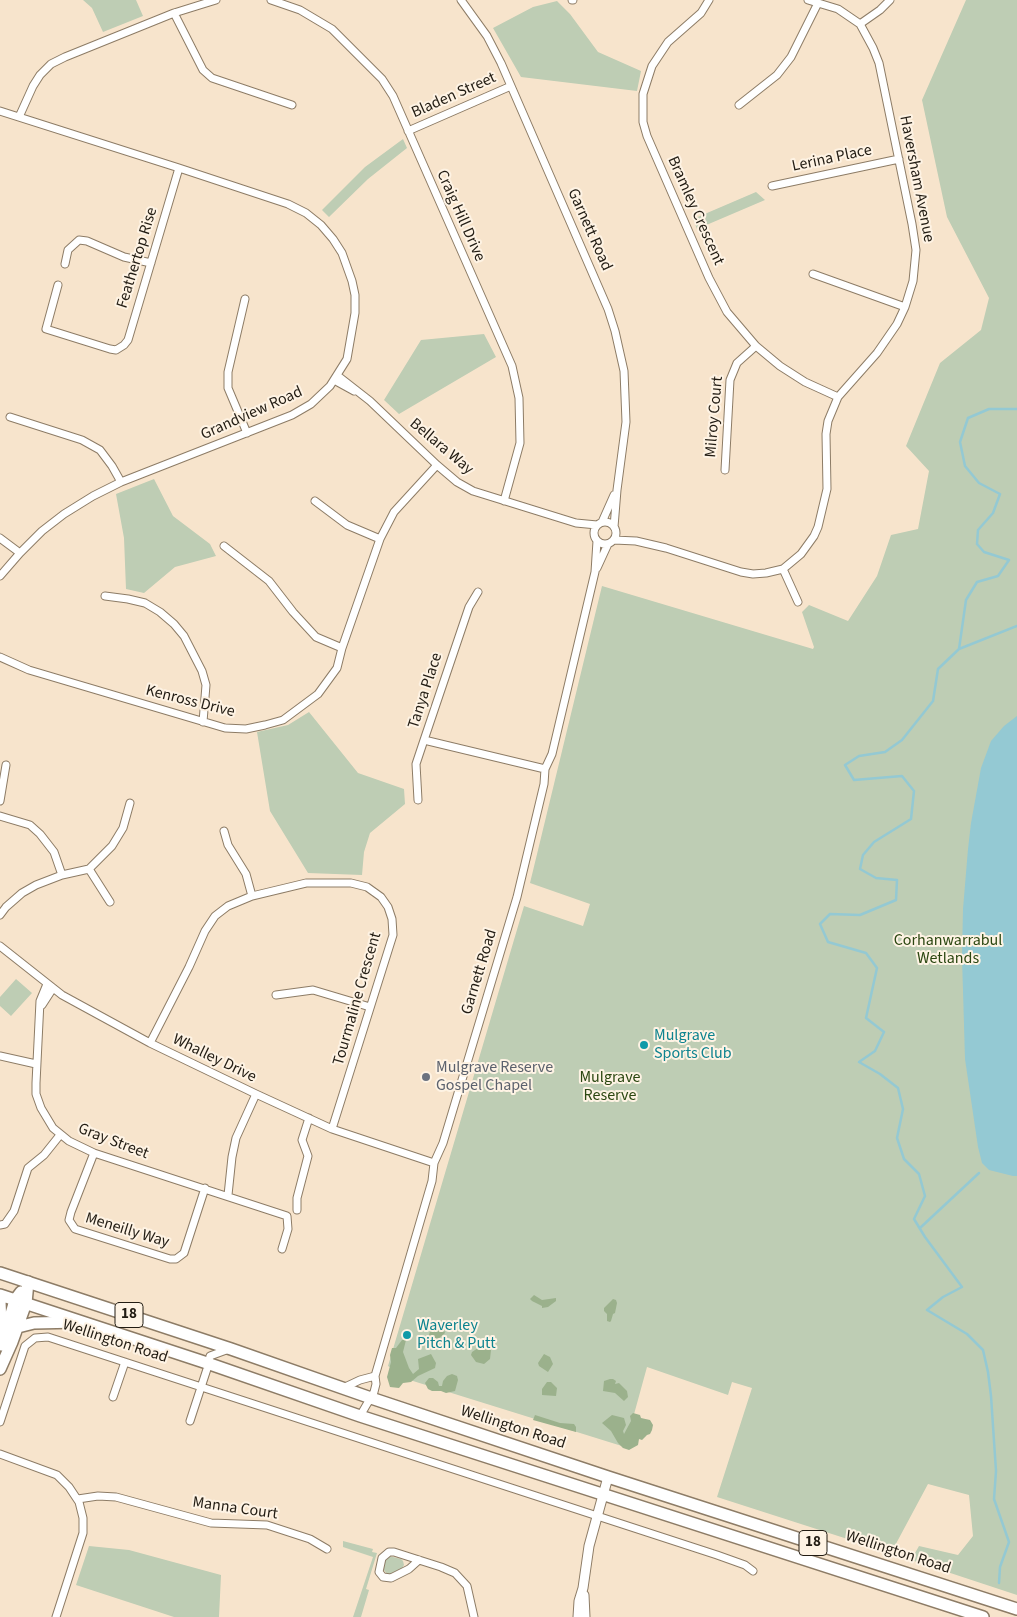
<!DOCTYPE html>
<html>
<head>
<meta charset="utf-8">
<style>
	body { margin:0 }
	canvas { display:block; background:#f7e4cc }
</style>
</head>
<body>
<canvas width="1017" height="1617"></canvas>
<script>
const c = document.querySelector('canvas').getContext('2d');
c.lineJoin = 'round';
function fillPath(path, color) {
  c.fillStyle = color;
  c.fill(path, 'evenodd');
}
function shape(rows) {
  const path = new Path2D();
  for (const r of rows) {
    if (r.length === 3) {
      path.moveTo(r[0] + r[2], r[1]);
      path.arc(r[0], r[1], r[2], 0, 2 * Math.PI);
      continue;
    }
    path.moveTo(r[0], r[1]);
    for (let i = 2; i < r.length; i += 2) path.lineTo(r[i], r[i + 1]);
  }
  return path;
}
function trace(path, color, width, dash) {
  c.strokeStyle = color;
  c.lineWidth = width;
  c.lineCap = dash ? 'butt' : 'round';
  c.setLineDash(dash || []);
  c.stroke(path);
}
function write(font, color, halo, rows, align = 'center') {
  c.font = font + ' "Source Sans 3",sans-serif';
  c.lineWidth = 4;
  c.setLineDash([]);
  c.textBaseline = 'middle';
  c.strokeStyle = halo;
  c.fillStyle = color;
  for (const [text, x, y, turn = 0] of rows) {
    c.save();
    c.translate(x, y);
    c.rotate((+turn || 0) * Math.PI / 180);
    c.textAlign = isNaN(turn) ? turn : align;
    if (halo) c.strokeText(text, 0, 0);
    c.fillText(text, 0, 0);
    c.restore();
  }
}
fillPath(shape([
	[83,0,136,0,143,16,103,32,92,8],
	[966,0,1017,0,1017,1595,911,1560,919,1546,958,1555,973,1536,969,1495,928,1484,891,1553,717,1497,752,1388,732,1382,728,1395,647,1367,625,1447,413,1381,388,1366,524,906,583,926,590,904,530,883,602,586,813,649,814,647,802,612,809,605,848,621,877,576,891,535,918,529,929,471,906,446,940,363,981,330,989,298,947,217,922,100],
	[557,1,570,14,598,52,641,71,637,91,521,77,493,28,533,7],
	[403,139,407,148,368,179,329,217,322,210,365,167],
	[756,192,765,200,697,229,693,219],
	[484,334,496,357,399,414,384,400,421,340],
	[154,479,173,516,210,544,216,556,175,567,144,593,126,589,124,538,116,494],
	[309,712,358,773,404,789,405,804,370,833,364,852,362,875,308,873,270,811,257,732,288,725],
	[16,979,32,993,11,1016,0,1006,0,997],
	[343,1541,373,1549,372,1552,377,1553,366,1589,369,1590,361,1617,353,1617,373,1557,343,1547],
	[89,1546,129,1550,221,1575,219,1617,174,1617,76,1585],
	[389,1556,401,1559,403,1561,404,1565,402,1568,388,1575,383,1569,385,1560]
]), '#becdb4');
fillPath(shape([
	[534,1295,542,1300,556,1298,556,1301,548,1307,542,1308,542,1306,532,1301,530,1299],
	[613,1299,616,1300,617,1303,615,1313,613,1314,611,1321,610,1322,607,1321,607,1314,604,1311,604,1308],
	[432,1325,440,1327,444,1330,445,1333,437,1340,429,1340,428,1338],
	[402,1340,406,1340,403,1352,409,1368,413,1374,419,1369,418,1359,431,1354,436,1363,435,1368,418,1376,411,1382,403,1383,399,1388,390,1387,387,1377,391,1362,390,1355,392,1348,396,1348],
	[481,1346,488,1347,491,1350,490,1359,484,1364,476,1362,471,1355,472,1352],
	[544,1354,550,1357,553,1364,548,1372,539,1366,538,1363],
	[452,1374,457,1376,458,1380,455,1391,446,1393,441,1391,432,1391,428,1389,425,1383,429,1378,433,1378,438,1382,439,1386,442,1386,443,1381,447,1376],
	[610,1379,613,1379,616,1381,615,1384,619,1383,627,1391,628,1397,624,1401,615,1393,603,1391,604,1381],
	[547,1382,551,1382,557,1388,556,1396,542,1395,542,1389],
	[633,1413,640,1415,641,1418,650,1420,653,1425,652,1430,650,1434,647,1435,642,1440,639,1439,638,1445,629,1450,623,1448,618,1443,611,1431,602,1423,612,1415,624,1418,626,1425,623,1431,624,1434,631,1421,630,1416],
	[535,1415,560,1423,574,1424,576,1427,576,1432,533,1420]
]), '#9bb18c');
fillPath(shape([
	[1017,716,1017,1176,1013,1176,989,1170,982,1163,978,1147,965,1059,962,957,963,909,968,849,971,823,981,768,991,741,1004,726]
]), '#94c9d3');
trace(shape([
	[959,649,1017,626],
	[920,1228,979,1173],
	[999,1583,1000,1567,1009,1542,994,1499,996,1471,991,1396,988,1372,983,1350,967,1334,927,1310,943,1297,962,1287,925,1237,914,1219,925,1196,919,1174,904,1159,897,1138,903,1109,898,1088,880,1074,859,1062,875,1051,884,1032,866,1018,877,968,866,953,828,942,820,924,830,914,860,915,896,900,897,880,876,878,860,869,863,855,874,842,911,819,914,791,902,776,854,780,845,765,859,756,885,752,902,740,933,701,938,669,959,649,966,600,977,582,998,576,1009,560,984,552,977,544,978,530,993,513,1000,494,979,483,965,466,960,442,968,418,989,409,1017,409]
]), '#94c9d3', 2.5);
const minor = shape([
	[271,0,300,10,332,29,382,79,393,96,512,366,519,398,520,443,504,501],
	[461,0,487,36,501,63,608,309,615,331,624,371,626,422,617,490,614,527],
	[572,0,573,0],
	[709,0,701,13,668,42,652,66,643,94,643,122,647,136,709,278,727,312,756,346,780,366,805,382,838,397],
	[174,13,203,70,212,78,292,105],
	[860,24,880,10,890,0],
	[739,105,777,75,791,57,818,3],
	[0,111,179,168,288,204,306,213,321,225,333,239,342,253,352,281,355,295,355,313,347,359,330,386,311,404,292,415,121,482,93,496,64,514,42,531,20,553,0,576],
	[19,117,33,86,40,75,51,64,65,57,174,13,216,0],
	[408,131,511,86],
	[772,186,899,159],
	[65,264,68,250,79,240,87,241,124,257,151,263],
	[813,274,905,307],
	[58,285,46,329,110,349,116,350,124,345,128,340,179,168],
	[245,299,228,372,228,388,247,433],
	[338,376,370,401,437,465,457,482,473,491,576,523,597,525],
	[334,380,354,391],
	[10,417,82,440,100,450,112,466,121,482],
	[725,470,730,380,737,363,756,346],
	[315,501,347,525,380,539],
	[605,533,11],
	[602,522,614,495],
	[0,538,20,553],
	[614,540,636,541,666,548,741,572,753,574,766,573,783,569,801,554,814,536,818,527,827,489,826,434,828,421,838,397,877,353,897,324,905,307,913,281,916,250,912,224,879,63,873,48,860,24,838,9,808,0],
	[224,546,269,581,293,612,316,637,342,648],
	[597,568,608,544],
	[783,569,798,602],
	[478,592,469,607,424,740,545,769],
	[105,596,128,599,145,603,160,612,174,624,184,636,202,671,206,685,203,722],
	[0,657,29,670,225,728,246,729,265,725,283,720,318,694,337,668,342,648,380,539,394,512,437,465],
	[418,800,416,764,424,740],
	[0,801,6,765],
	[0,816,30,825,40,834,54,852,62,875],
	[224,831,228,845,246,874,252,896],
	[89,869,110,902],
	[0,915,6,907,22,893,36,885,62,875,89,869,112,846,123,828,130,803],
	[0,946,62,995,150,1043,256,1094,332,1129,434,1163],
	[47,984,40,1001,36,1083,36,1094,41,1108,53,1128,69,1141,94,1153,287,1216,288,1229,282,1249],
	[276,995,313,990,370,1007],
	[42,1005,53,988],
	[150,1043,189,967,205,931,215,916,228,906,252,896,306,883,351,883,367,887,381,897,388,907,392,919,393,935,332,1129],
	[0,1056,36,1064],
	[94,1153,71,1212,69,1220,75,1229,170,1259,176,1259,184,1253,205,1188],
	[228,1195,232,1157,236,1138,256,1094],
	[297,1210,297,1198,308,1156,302,1140,309,1118],
	[0,1225,5,1224,14,1211,28,1168,44,1155,60,1135],
	[343,1388,360,1380,375,1376],
	[113,1397,125,1362],
	[360,1416,374,1392,376,1384,375,1376,432,1181,434,1163,443,1143,517,897,544,784,545,769,552,754,595,572,597,541],
	[190,1421,207,1369,210,1356,229,1349],
	[0,1422,25,1346,35,1338,48,1337,717,1555,745,1565,753,1571],
	[0,1454,57,1475,69,1487,79,1502,83,1518,83,1533,56,1617],
	[78,1499,98,1496,116,1497,211,1523,267,1525,310,1539,327,1549],
	[419,1560,409,1569,391,1578,383,1577,379,1572,382,1558,389,1552,394,1552,419,1560,441,1567,455,1573,467,1586,474,1617]
]);
const tertiary = shape([
	[584,1595,585,1617],
	[578,1617,579,1601,583,1588,589,1546,608,1477]
]);
const primary = shape([
	[18,1327,34,1323,79,1322],
	[3,1342,15,1300,21,1292],
	[0,1369,12,1342,26,1303,28,1282]
]);
const trunk = shape([
	[0,1273,231,1349,371,1398,608,1477,1017,1609],
	[0,1295,207,1363,360,1416,983,1617],
	[0,1302,2,1345]
]);
trace(minor, '#8d7c66', 9);
trace(tertiary, '#8d7c66', 11);
trace(primary, '#8d7c66', 14);
trace(trunk, '#8d7c66', 14);
trace(minor, '#fff', 7);
trace(tertiary, '#fff', 9);
trace(primary, '#fff', 11);
trace(trunk, '#fff', 11);
for (const [x, y, r, color] of [
	[644,1045,5,"#0f9aa8"],
	[426,1077,5,"#6b7280"],
	[407,1335,5,"#0f9aa8"]
]) {
  const dot = new Path2D();
  dot.arc(x, y, r, 0, 2 * Math.PI);
  c.fillStyle = color;
  c.fill(dot);
  trace(dot, '#fef3e4', 2);
}
for (const [x, y, w] of [
	[129,1315,28],
	[813,1543,28]
]) {
  const box = new Path2D();
  box.roundRect(x - w / 2, y - 12.5, w, 25, 4);
  c.fillStyle = '#fef3e4';
  c.fill(box);
  trace(box, '#221c13', 1);
}
write('bold 15px', '#221c13', null, [
	["18",129,1315],
	["18",813,1543]
]);
write('16px', '#221c13', '#fef3e4', [
	["Bladen Street",454,96,-24],
	["Lerina Place",832,159,-12],
	["Haversham Avenue",916,179,79],
	["Bramley Crescent",695,211,66],
	["Craig Hill Drive",460,216,66],
	["Garnett Road",589,230,66],
	["Feathertop Rise",138,258,-73],
	["Grandview Road",252,414,-24],
	["Milroy Court",715,417,-85],
	["Bellara Way",441,447,40],
	["Tanya Place",426,691,-72],
	["Kenross Drive",190,702,14],
	["Garnett Road",480,972,-73],
	["Tourmaline Crescent",358,999,-74],
	["Whalley Drive",214,1059,26],
	["Gray Street",113,1142,21],
	["Meneilly Way",127,1231,17],
	["Wellington Road",115,1342,18],
	["Wellington Road",513,1428,18],
	["Manna Court",235,1509,8],
	["Wellington Road",898,1553,18]
]);
write('16px', '#2b4711', '#fef3e4', [
	["Corhanwarrabul",948,941],
	["Wetlands",948,959],
	["Mulgrave",610,1078],
	["Reserve",610,1096]
]);
write('16px', '#0d838f', '#fef3e4', [
	["Mulgrave",654,1036],
	["Sports Club",654,1054],
	["Waverley",417,1326],
	["Pitch & Putt",417,1344]
], 'left');
write('16px', '#5b616d', '#fef3e4', [
	["Mulgrave Reserve",436,1068],
	["Gospel Chapel",436,1086]
], 'left');
</script>
</body>
</html>
